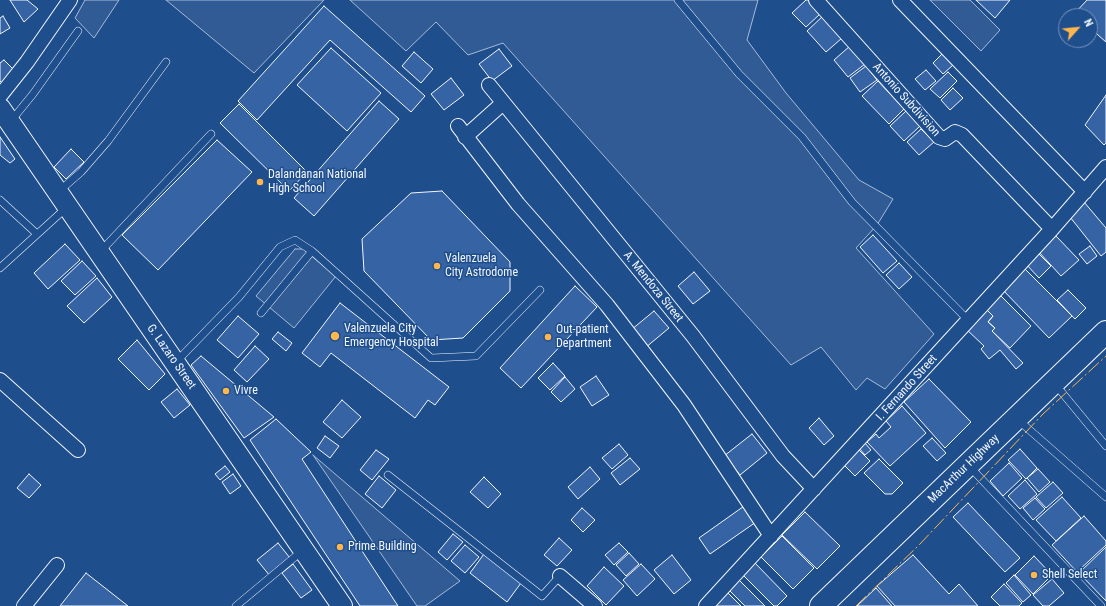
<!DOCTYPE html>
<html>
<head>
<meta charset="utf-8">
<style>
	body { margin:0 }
	#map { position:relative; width:1106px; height:606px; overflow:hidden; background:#1f4e8c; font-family:"Roboto Condensed",sans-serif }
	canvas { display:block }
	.north { position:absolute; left:1058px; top:8px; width:40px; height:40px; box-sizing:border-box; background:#1f4e8c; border:1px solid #7391ba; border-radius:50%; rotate:63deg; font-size:11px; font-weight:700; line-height:16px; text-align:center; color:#f2f6ff }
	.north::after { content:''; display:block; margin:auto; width:14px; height:18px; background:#ffb74d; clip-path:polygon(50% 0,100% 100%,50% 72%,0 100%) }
</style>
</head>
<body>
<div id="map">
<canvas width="1106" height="606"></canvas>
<div class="north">N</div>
</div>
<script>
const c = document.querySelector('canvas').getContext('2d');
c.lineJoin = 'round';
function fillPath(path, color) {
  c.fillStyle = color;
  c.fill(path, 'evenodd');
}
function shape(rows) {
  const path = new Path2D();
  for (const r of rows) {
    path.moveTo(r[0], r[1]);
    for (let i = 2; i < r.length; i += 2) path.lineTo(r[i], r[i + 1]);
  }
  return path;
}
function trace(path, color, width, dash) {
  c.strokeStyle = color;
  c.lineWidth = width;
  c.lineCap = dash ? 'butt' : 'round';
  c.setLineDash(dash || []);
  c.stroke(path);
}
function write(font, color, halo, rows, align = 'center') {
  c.font = font + ' "Roboto Condensed",sans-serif';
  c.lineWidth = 3;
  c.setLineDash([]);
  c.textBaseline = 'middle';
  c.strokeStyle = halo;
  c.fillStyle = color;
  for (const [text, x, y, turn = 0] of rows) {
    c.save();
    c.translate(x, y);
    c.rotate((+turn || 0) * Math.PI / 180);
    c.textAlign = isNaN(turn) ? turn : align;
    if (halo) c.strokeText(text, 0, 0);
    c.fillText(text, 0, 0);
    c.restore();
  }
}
const built = shape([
	[85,0,119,0,94,38,75,18,85,0],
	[166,0,324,0,254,73,166,0],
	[350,0,758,0,747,40,786,93,859,180,893,199,877,225,856,248,934,334,885,389,867,378,856,390,821,347,791,365,503,43,468,55,436,22,406,51,350,0],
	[930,0,970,0,1000,30,981,51,930,0],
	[295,249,303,249,336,276,294,328,256,296,295,249],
	[313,455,460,581,425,606,417,606,313,455]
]);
fillPath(built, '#305b95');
trace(built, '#a8bbd7', 1);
const building = shape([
	[10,0,27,0,38,9,24,22,10,0],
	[806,0,808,0,820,14,806,27,792,13,806,0],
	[976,0,1010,0,995,18,976,0],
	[1087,0,1106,0,1106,42,1090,28,1090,16,1077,16,1075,13,1087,0],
	[324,6,425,96,411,112,330,40,257,120,238,101,324,6],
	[3,16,10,28,0,34,0,18,3,16],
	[823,16,842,38,826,52,807,31,823,16],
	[850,46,865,64,848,77,834,60,850,46],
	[331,48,381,93,347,131,297,85,331,48],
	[499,49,512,66,492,81,479,64,499,49],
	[414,52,433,69,421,83,402,66,414,52],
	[943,53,953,65,943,74,933,63,943,53],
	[4,60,15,71,2,83,0,81,0,63,4,60],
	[866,66,877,80,860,92,850,78,866,66],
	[926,70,936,81,925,90,915,79,926,70],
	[948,72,957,81,940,98,930,89,948,72],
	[451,78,464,95,444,110,431,94,451,78],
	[878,81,904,109,889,124,862,96,878,81],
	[953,88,963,98,950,110,941,100,953,88],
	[1106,95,1106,143,1104,145,1085,125,1106,95],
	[379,101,399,119,314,216,294,198,379,101],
	[239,104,307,172,289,191,220,123,239,104],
	[906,111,920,126,904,141,890,126,906,111],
	[921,129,934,142,919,155,907,142,921,129],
	[0,137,15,159,10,163,0,155,0,137],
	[217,140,252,172,158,270,122,235,217,140],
	[71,149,84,162,66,179,54,167,71,149],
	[442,191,510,262,510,291,463,338,431,340,364,271,362,239,411,193,442,191],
	[1084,202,1106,228,1106,252,1101,256,1070,217,1084,202],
	[873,235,897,261,883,273,860,247,873,235],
	[1055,235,1079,260,1061,276,1038,251,1055,235],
	[65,244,80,260,48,289,34,273,65,244],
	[1090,246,1097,256,1087,264,1079,254,1090,246],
	[1037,252,1051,266,1039,278,1025,263,1037,252],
	[82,261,96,276,75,295,61,281,82,261],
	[899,263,912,277,899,289,886,275,899,263],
	[1025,269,1072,316,1049,338,1003,290,1025,269],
	[694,272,710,291,693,304,678,286,694,272],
	[97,278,112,297,84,323,67,306,97,278],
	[575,286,597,307,521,388,500,368,575,286],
	[1068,290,1086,308,1075,319,1057,300,1068,290],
	[1001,296,1031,326,1010,348,992,331,995,328,988,322,993,316,987,310,1001,296],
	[340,303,449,387,435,405,428,400,415,418,331,353,320,367,302,353,340,303],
	[985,308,993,316,988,322,995,328,992,331,1023,363,1016,369,1000,350,989,359,981,349,984,346,965,328,985,308],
	[654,311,669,328,645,348,631,330,654,311],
	[238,316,259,334,238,358,217,340,238,316],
	[278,332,292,343,286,351,272,339,278,332],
	[137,340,165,374,149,390,118,359,137,340],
	[255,346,269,359,247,382,234,370,255,346],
	[201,356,274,417,244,438,191,365,201,356],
	[553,363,565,376,550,390,538,378,553,363],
	[596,376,609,395,592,406,580,387,596,376],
	[565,377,575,389,561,402,551,392,565,377],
	[929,379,971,422,945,448,904,402,929,379],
	[177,389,190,405,174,418,161,402,177,389],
	[342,400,361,417,342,438,323,422,342,400],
	[902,406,926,433,890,466,867,442,876,434,879,438,891,427,886,421,902,406],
	[819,418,834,436,824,445,809,428,819,418],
	[276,419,311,452,302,459,398,606,360,606,250,440,276,419],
	[752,434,767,453,740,475,724,456,752,434],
	[325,436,339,446,330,458,317,448,325,436],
	[932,438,946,453,937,461,923,446,932,438],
	[865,443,871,450,865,455,859,448,865,443],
	[619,444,628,455,612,469,602,458,619,444],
	[1020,449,1037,468,1026,479,1008,460,1020,449],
	[376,450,389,459,372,480,360,470,376,450],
	[859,450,870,461,855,476,844,465,859,450],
	[630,458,640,469,620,485,611,473,630,458],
	[879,459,903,483,892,494,885,494,864,473,879,459],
	[1009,463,1022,478,1003,496,990,481,1009,463],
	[225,466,230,472,220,480,215,474,225,466],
	[590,467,600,479,578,499,568,487,590,467],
	[1038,469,1050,482,1039,492,1027,478,1038,469],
	[29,474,41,485,29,498,17,488,29,474],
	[233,474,241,486,230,494,222,482,233,474],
	[379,476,396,490,382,508,365,494,379,476],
	[484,477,501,494,488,508,470,492,484,477],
	[1025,480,1037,494,1020,509,1008,496,1025,480],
	[1053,482,1063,493,1046,508,1036,497,1053,482],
	[1062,497,1081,518,1056,541,1036,520,1062,497],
	[1035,498,1045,509,1033,520,1023,508,1035,498],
	[968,503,1020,558,1005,572,953,517,968,503],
	[747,504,756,522,710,554,699,538,747,504],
	[582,508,595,520,583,532,571,520,582,508],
	[805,512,840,546,817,569,782,535,805,512],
	[1084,516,1106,541,1106,545,1077,572,1052,545,1084,516],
	[453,534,463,542,447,560,438,552,453,534],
	[782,536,814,568,793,589,761,557,782,536],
	[559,538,572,550,557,566,544,555,559,538],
	[278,543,290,558,270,576,257,560,278,543],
	[619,543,628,552,614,565,605,555,619,543],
	[465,545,479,557,465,573,451,561,465,545],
	[1106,547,1106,601,1079,573,1106,547],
	[629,553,639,564,626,576,616,565,629,553],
	[484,554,521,583,507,602,470,573,484,554],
	[672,555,691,580,674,594,654,570,672,555],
	[913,555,949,594,959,584,978,606,895,606,877,586,913,555],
	[1034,556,1052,575,1033,594,1015,575,1034,556],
	[754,562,787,596,777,606,774,606,742,574,754,562],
	[293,564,312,590,301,598,282,573,293,564],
	[641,564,655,579,637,596,623,580,641,564],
	[604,567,624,586,606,605,587,586,604,567],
	[86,573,128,606,60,606,86,573],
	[1014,575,1031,595,1023,602,1006,583,1014,575],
	[738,579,765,606,745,606,728,589,738,579],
	[1052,579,1064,593,1049,606,1043,606,1033,595,1052,579],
	[1004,584,1022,603,1019,606,1000,606,991,597,1004,584],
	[876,588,892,606,857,606,876,588],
	[727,592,741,606,714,606,727,592]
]);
fillPath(building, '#3563a3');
trace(building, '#f2f6ff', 1);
const lane = shape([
	[678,0,739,74,802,137,852,202,968,320],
	[11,121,33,94,78,31],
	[58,192,81,172,108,141,166,62],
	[0,200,37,234],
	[100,252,211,134],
	[0,268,66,208],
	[261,313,312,251],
	[176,362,239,297,280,247,295,240,312,251,431,358,476,356,540,290],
	[1055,384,1106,446],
	[1017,419,1106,497],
	[970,467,1101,606],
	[388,475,542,596,560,576],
	[236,606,302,551]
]);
const street = shape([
	[816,0,939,137,945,139,955,132,962,135,1052,229],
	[900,0,1085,192],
	[489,85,693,336,783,456,814,489],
	[0,96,27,62,70,0],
	[458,126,518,204,607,305,684,405,771,536],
	[465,137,503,103],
	[0,380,78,450],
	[560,576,595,606],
	[24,606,57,565],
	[706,606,1052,229,1106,167]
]);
const secondary = shape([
	[0,108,342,606]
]);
const highway = shape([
	[821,606,1106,332]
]);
trace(lane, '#f2f6ff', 8);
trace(street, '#f2f6ff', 16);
trace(secondary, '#f2f6ff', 22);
trace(highway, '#f2f6ff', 24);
trace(lane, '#1f4e8c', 7);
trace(street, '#1f4e8c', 14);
trace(secondary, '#1f4e8c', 20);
trace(highway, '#1f4e8c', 22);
trace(shape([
	[856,606,919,545,1043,414,1106,356]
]), '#ffb74d', 1, [14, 3, 2, 3]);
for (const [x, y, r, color] of [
	[260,182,4,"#ffb74d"],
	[437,266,4,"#ffb74d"],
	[335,336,5,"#ffb74d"],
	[548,337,4,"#ffb74d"],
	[226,391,4,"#ffb74d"],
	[340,547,4,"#ffb74d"],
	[1034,575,4,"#ffb74d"]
]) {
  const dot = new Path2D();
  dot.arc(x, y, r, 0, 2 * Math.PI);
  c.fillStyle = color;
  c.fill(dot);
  trace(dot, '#1f4e8c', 1.5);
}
write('12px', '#f2f6ff', '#1f4e8c', [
	["Antonio Subdivision",906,100,48],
	["A. Mendoza Street",653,287,51],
	["G. Lazaro Street",171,357,55],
	["I. Fernando Street",907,388,-48],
	["MacArthur Highway",964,469,-44]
]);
write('12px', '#f2f6ff', '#1f4e8c', [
	["Dalandanan National",268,175],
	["High School",268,189],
	["Valenzuela",445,259],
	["City Astrodome",445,273],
	["Valenzuela City",344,329],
	["Emergency Hospital",344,343],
	["Out-patient",556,330],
	["Department",556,344],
	["Vivre",234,391],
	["Prime Building",348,547],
	["Shell Select",1042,575]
], 'left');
</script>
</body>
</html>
